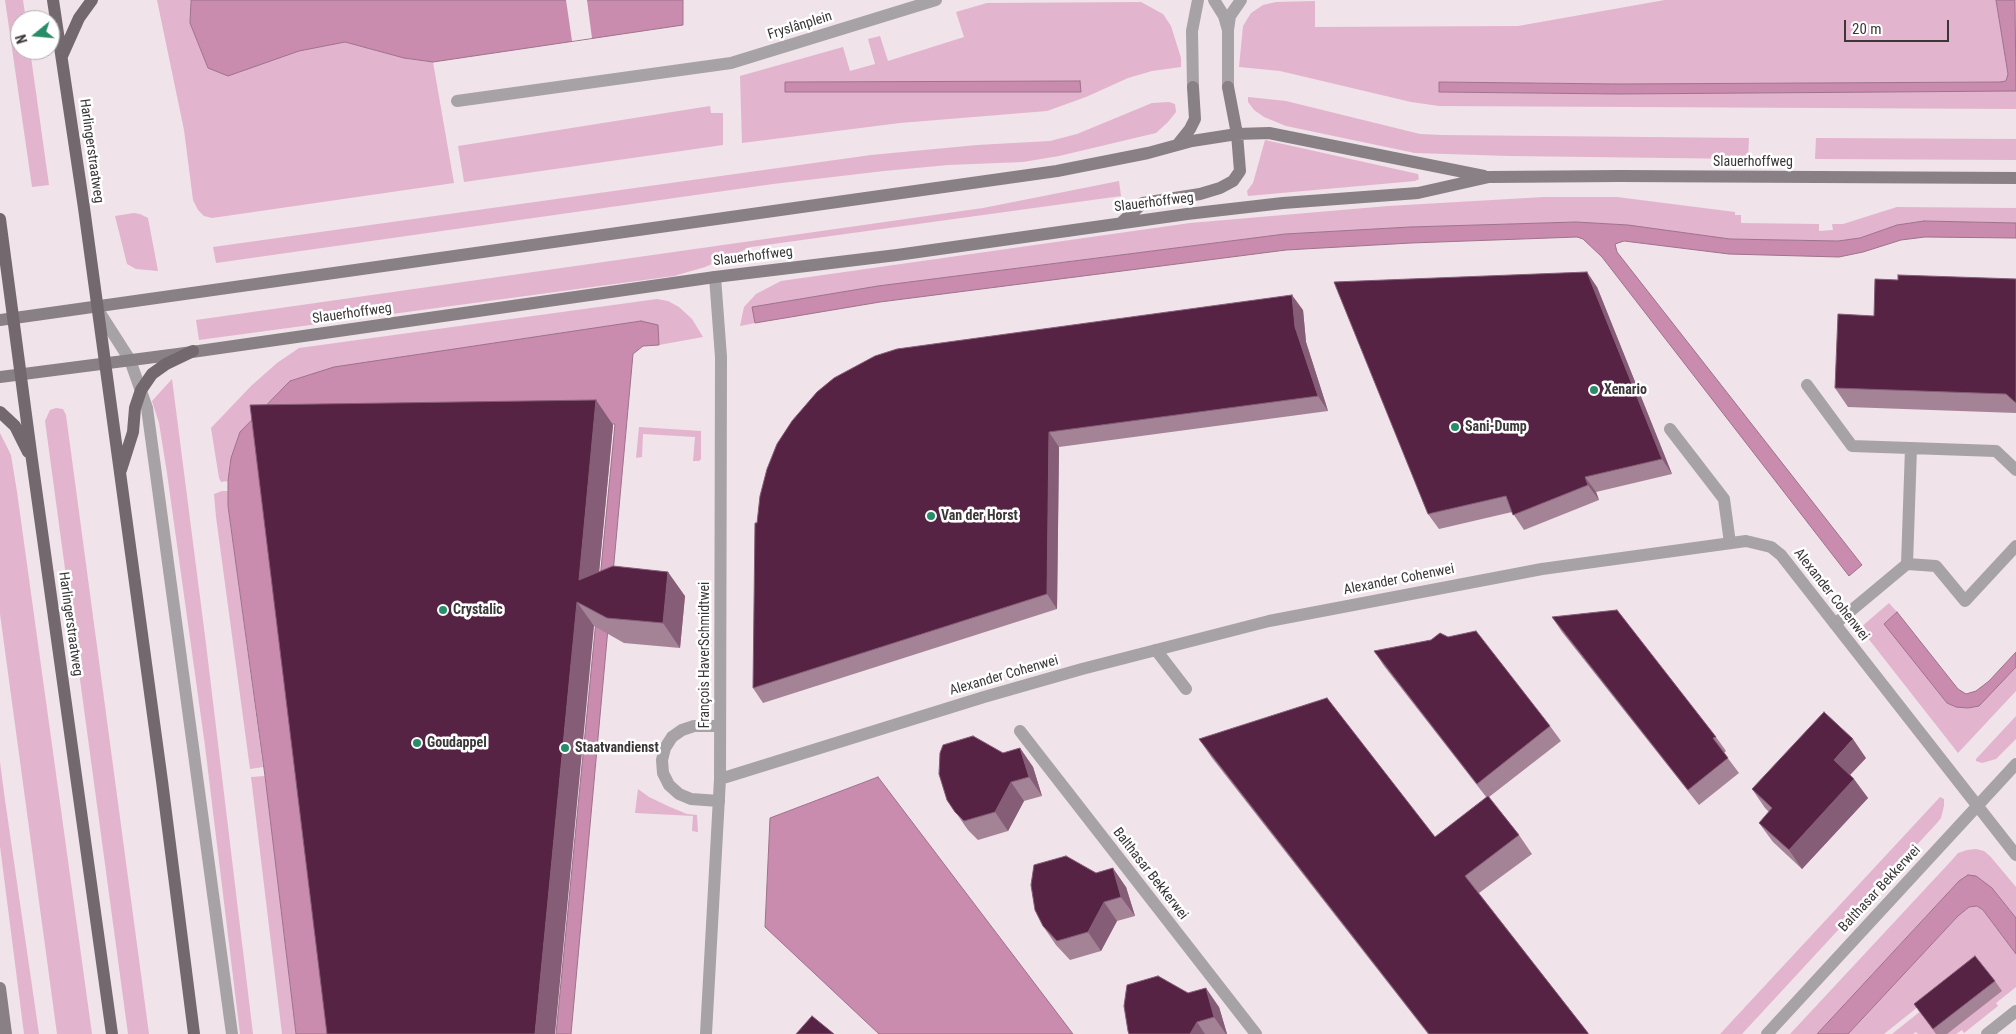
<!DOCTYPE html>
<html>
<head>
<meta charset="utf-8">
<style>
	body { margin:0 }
	#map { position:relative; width:2016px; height:1034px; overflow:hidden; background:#f0e3ea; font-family:"Roboto Condensed",sans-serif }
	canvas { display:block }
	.north { position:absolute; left:10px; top:10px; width:50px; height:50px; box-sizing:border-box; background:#fff; border:1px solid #b1afaf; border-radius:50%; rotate:253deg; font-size:14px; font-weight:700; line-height:20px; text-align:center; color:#3b3638 }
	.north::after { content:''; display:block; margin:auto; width:18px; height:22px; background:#278c67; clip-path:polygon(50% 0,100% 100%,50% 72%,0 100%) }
	.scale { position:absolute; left:1844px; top:20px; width:105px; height:22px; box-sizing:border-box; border:2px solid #3b3638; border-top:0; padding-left:6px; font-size:15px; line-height:18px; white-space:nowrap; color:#3b3638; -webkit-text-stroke:4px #fff; paint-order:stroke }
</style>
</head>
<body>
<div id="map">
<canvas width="2016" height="1034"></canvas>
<div class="north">N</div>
<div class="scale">20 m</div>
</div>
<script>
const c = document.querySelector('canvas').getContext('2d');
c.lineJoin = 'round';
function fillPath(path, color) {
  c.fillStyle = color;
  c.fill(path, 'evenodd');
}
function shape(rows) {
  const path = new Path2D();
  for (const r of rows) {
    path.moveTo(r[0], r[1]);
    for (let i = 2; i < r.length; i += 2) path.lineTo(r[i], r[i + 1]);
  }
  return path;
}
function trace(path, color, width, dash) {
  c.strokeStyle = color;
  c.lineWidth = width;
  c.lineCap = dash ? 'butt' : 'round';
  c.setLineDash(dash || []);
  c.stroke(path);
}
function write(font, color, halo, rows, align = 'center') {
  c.font = font + ' "Roboto Condensed",sans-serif';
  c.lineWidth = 5;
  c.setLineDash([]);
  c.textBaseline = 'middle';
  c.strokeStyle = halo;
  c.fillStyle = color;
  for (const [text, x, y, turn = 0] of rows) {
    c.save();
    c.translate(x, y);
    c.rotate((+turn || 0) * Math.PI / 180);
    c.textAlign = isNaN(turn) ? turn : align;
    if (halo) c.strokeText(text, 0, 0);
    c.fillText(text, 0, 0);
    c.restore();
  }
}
fillPath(shape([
	[5,0,23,0,26,20,20,20,20,50,30,50,49,185,32,187],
	[157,0,190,0,190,23,208,68,345,42,404,58,433,62,454,183,212,218,204,216,198,210,193,200,184,130],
	[1665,0,1996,0,2008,74,2007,81,2000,82,1618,84,1440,82,1440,92,1618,94,2016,91,2016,109,1439,106,1411,102,1280,71,1239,67,1243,26,1251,13,1263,5,1276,2,1315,1,1315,27,1518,26],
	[1141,2,1163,14,1171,26,1181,58,1181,67,1152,71,1128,78,1086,97,1047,111,900,123,742,143,740,76,843,47,850,71,875,64,868,39,880,36,888,61,964,37,956,12,987,3],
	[1080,81,1080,92,785,92,785,82],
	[1248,97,1286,101,1420,134,1442,135,1749,138,1748,159,1509,156,1415,153,1286,126,1264,117,1254,110,1248,102],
	[1169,102,1175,104,1176,112,1168,122,1156,133,1059,156,1023,162,948,165,884,171,773,184,216,263,213,247,871,155,977,145,1050,141,1077,134,1152,103],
	[710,106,711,113,723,113,723,145,464,182,458,146],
	[1816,138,2016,139,2016,160,1815,159],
	[1265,140,1418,174,1419,179,1415,181,1248,196,1247,191,1253,183],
	[1119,181,1121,196,751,247,705,267,674,276,199,340,196,320,983,208],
	[1544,197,1617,197,1735,212,1735,215,1741,215,1741,223,1819,224,1819,231,1833,230,1832,224,1843,224,1897,207,2016,208,2016,223,1924,221,1897,225,1860,238,1838,241,1730,239,1628,225,1576,222,1410,227,1285,234,878,286,753,307,755,323,740,326,744,307,756,294,781,281,1190,223,1388,206],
	[134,213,140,214,148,218,158,271,136,269,127,264,115,216],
	[657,299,668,301,679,307,692,319,703,337,659,345,659,332,290,381,240,432,231,458,228,481,221,482,219,478,211,428,251,386,277,363,299,348],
	[172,379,206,644,253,1034,240,1034,205,746,167,473,159,423,152,401],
	[56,408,63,409,66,415,149,1034,128,1034,45,421,50,410],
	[639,427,701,431,701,459,699,461,693,461,695,437,643,434,642,457,636,458],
	[0,433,11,455,17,492,92,1034,57,1034,0,614],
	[222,491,229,491,228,506,263,767,250,769,216,517,214,494],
	[1889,603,1897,612,1885,624,1947,703,1956,707,1995,689,2016,667,2016,691,1958,753,1860,628],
	[2016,716,2016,739,1996,759,1982,763,1976,761,1976,759],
	[0,762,5,800,39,1034,24,1034,0,846],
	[265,776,296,1034,282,1034,251,777],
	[638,789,649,797,670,807,687,814,697,815,698,832,692,831,693,816,635,813],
	[1940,797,1944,799,1944,806,1941,818,1937,823,1742,1034,1720,1034],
	[1976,849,1984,851,1990,856,2016,887,2016,918,1992,888,1959,881,1817,1034,1790,1034,1952,860,1958,853,1967,850],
	[1977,906,1983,910,2016,954,2016,987,1996,1003,1998,1006,1964,1033,1962,1030,1956,1034,1918,1034,1916,1032,1913,1034,1892,1034,1977,966,1974,962,1884,1034,1848,1034,1958,916,1969,907]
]), '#e3b4ce');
const water = shape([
	[191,0,683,0,683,25,433,62,404,58,345,42,299,51,228,76,208,68,190,23,191,0],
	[1996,0,2015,0,2016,91,1618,94,1439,92,1439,82,1618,84,2000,82,2006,81,2008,74,1996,0],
	[1080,81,1081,92,785,92,785,82,1080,81],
	[1924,221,2016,223,2016,238,1925,237,1901,240,1863,252,1839,257,1729,254,1624,241,1615,244,1617,252,1862,565,1849,576,1602,257,1583,239,1577,237,1411,243,1286,250,880,302,755,323,752,307,878,286,1285,234,1410,227,1576,222,1628,225,1730,239,1838,241,1860,238,1897,225,1924,221],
	[641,321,658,325,659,345,643,346,633,354,571,1034,556,1034,615,424,267,428,341,1034,296,1034,265,776,228,506,228,481,231,458,240,432,290,381,334,367,641,321],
	[1897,612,1958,689,1966,694,1976,691,1989,681,2016,652,2016,667,1979,706,1968,708,1956,707,1947,703,1884,624,1897,612],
	[878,777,1073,1034,879,1034,765,927,770,818,878,777],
	[1968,875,1976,876,1992,888,2016,918,2016,954,1983,910,1977,906,1969,907,1958,916,1848,1034,1817,1034,1959,881,1968,875]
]);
fillPath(water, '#c98bae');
trace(water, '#9e728b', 1);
fillPath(shape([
	[566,0,587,0,592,38,572,41]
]), '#f0e3ea');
trace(shape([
	[1214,0,1224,16,1228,30],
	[457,101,731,63,936,0],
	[98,310,130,360,147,408,232,1034],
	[1807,385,1852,446,1996,451,2016,470],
	[1670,429,1724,499,1730,543],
	[1907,564,1936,566,1965,601,2016,546],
	[1835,624,1907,564,1911,448],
	[1156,650,1186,689],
	[1020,731,1256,1034],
	[719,801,691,799,679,794,669,785,663,773,662,760,665,748,672,737,682,730,694,726,720,726],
	[1987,1034,2016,1011]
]), '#a7a2a5', 12);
trace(shape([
	[1193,87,1192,31,1198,0],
	[1228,87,1228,30,1230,16,1241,0],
	[720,779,984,697,1082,669,1269,621,1542,569,1746,541,1771,547,1781,555,2016,855],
	[706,1034,720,779,721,357,715,277],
	[1767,1034,2016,764]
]), '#a7a2a5', 12);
trace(shape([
	[1178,144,1190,129,1195,119,1193,87],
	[1122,222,1143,203,1200,194,1220,188,1233,181,1240,171,1237,134,1228,87],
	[0,320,1057,171,1148,153,1192,141,1237,134,1269,133,1484,176],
	[0,377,178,354,715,277,897,255,1187,214,1283,203,1418,193,1489,177,1620,176,2016,178],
	[0,988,6,1034]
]), '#888085', 12);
trace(shape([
	[53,0,84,208,162,781,194,1034],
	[62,56,79,18,92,0],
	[0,219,32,460,112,1034],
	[0,412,15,426,28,452],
	[121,470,133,432,135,408,141,390,152,374,166,364,193,351]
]), '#72686e', 12);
fillPath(shape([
	[2016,279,2016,413,1848,407,1835,388,1898,280],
	[1597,287,1672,474,1596,492,1599,500,1524,530,1512,512,1439,529,1428,514],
	[1303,310,1306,342,1328,411,1059,447,1057,609,763,703,753,688,757,523],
	[596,400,613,425,599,572,685,596,680,648,624,643,594,626,327,1034],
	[1552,617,1716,737,1726,751,1724,753,1739,773,1699,805,1562,632],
	[1374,651,1550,726,1561,741,1489,797,1519,835,1532,854,1479,893,1589,1034,1428,1034,1212,758,1199,739,1435,837,1487,798,1384,666],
	[1020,748,1033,767,1042,796,1024,801,1008,831,978,840,968,830,947,800,1003,753],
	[1866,758,1850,775,1868,798,1802,869,1773,842,1759,823,1769,812,1765,808,1752,789],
	[1096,873,1126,887,1135,916,1117,921,1101,951,1070,960,1056,945,1043,926],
	[1995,981,2002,991,1947,1034,1936,1034,1914,1004],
	[1188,993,1219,1007,1227,1034,1129,1034]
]), '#a48397');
fillPath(shape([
	[1587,272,1597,287,1672,474,1662,459],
	[1292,295,1303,310,1306,342,1328,411,1318,396,1295,327],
	[596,400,613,425,596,605,579,580],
	[1049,432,1059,447,1057,609,1047,594],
	[1585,477,1596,492,1599,500,1588,485],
	[668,572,685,596,680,648,663,623],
	[577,602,594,626,555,1034,535,1034],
	[1853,739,1866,758,1847,778,1834,760],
	[1020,748,1033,767,1042,796,1029,777],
	[1854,779,1868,798,1802,869,1789,850],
	[1011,782,1024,801,1008,831,995,812],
	[1113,868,1126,887,1135,916,1121,897],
	[1104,902,1117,921,1101,951,1088,932],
	[1206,988,1219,1007,1227,1034,1226,1034,1214,1017],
	[1197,1022,1205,1034,1190,1034]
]), '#855d76');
const building = shape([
	[1587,272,1662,459,1585,477,1588,485,1513,515,1506,496,1428,514,1334,282,1587,272],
	[1898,275,2016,279,2016,403,2006,394,1835,388,1838,314,1874,316,1875,279,1898,280,1898,275],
	[1292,295,1295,327,1318,396,1049,432,1047,594,753,688,755,523,757,523,760,496,767,469,777,444,792,421,817,392,834,378,875,356,897,349,1292,295],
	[596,400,579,580,613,566,668,572,663,623,607,618,577,602,535,1034,327,1034,250,405,596,400],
	[1617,610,1716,737,1713,738,1728,758,1688,790,1552,617,1617,610],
	[1476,631,1550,726,1477,784,1374,651,1431,640,1440,633,1448,637,1476,631],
	[1327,698,1435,837,1488,796,1519,835,1465,876,1588,1033,1588,1034,1429,1034,1199,739,1327,698],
	[1824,712,1853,739,1834,760,1854,779,1789,850,1759,823,1772,808,1752,789,1824,712],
	[973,736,1003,753,1020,748,1029,777,1011,782,995,812,964,821,955,812,947,800,939,774,940,753,943,745,973,736],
	[1066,856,1096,873,1113,868,1121,897,1104,902,1088,932,1057,941,1043,926,1035,910,1031,885,1034,865,1066,856],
	[1975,956,1995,981,1933,1029,1914,1004,1975,956],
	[1158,976,1188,993,1206,988,1214,1017,1197,1022,1190,1034,1129,1034,1128,1031,1124,1006,1127,985,1158,976],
	[812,1016,834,1034,796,1034,812,1016]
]);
fillPath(building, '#572344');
trace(building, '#855d76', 1);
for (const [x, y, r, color] of [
	[1594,390,5,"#278c67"],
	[1455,427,5,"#278c67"],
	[931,516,5,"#278c67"],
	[443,610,5,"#278c67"],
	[417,743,5,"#278c67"],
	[565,748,5,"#278c67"]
]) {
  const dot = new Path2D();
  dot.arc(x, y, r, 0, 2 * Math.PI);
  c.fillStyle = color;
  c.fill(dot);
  trace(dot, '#fff', 2);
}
write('14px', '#3b3638', '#fff', [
	["Fryslânplein",800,26,-17],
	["Harlingerstraatweg",91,151,82],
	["Slauerhoffweg",1753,162],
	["Slauerhoffweg",1154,203,-7],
	["Slauerhoffweg",753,257,-7],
	["Slauerhoffweg",352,314,-8],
	["Alexander Cohenwei",1399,580,-11],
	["Alexander Cohenwei",1831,595,52],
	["Harlingerstraatweg",70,624,82],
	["François HaverSchmidtwei",705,655,-90],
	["Alexander Cohenwei",1004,676,-16],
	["Balthasar Bekkerwei",1150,874,52],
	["Balthasar Bekkerwei",1880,889,-47]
]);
write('bold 14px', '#3b3638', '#fff', [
	["Xenario",1604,390],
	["Sani-Dump",1465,427],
	["Van der Horst",941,516],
	["Crystalic",453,610],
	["Goudappel",427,743],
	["Staatvandienst",575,748]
], 'left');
</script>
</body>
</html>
